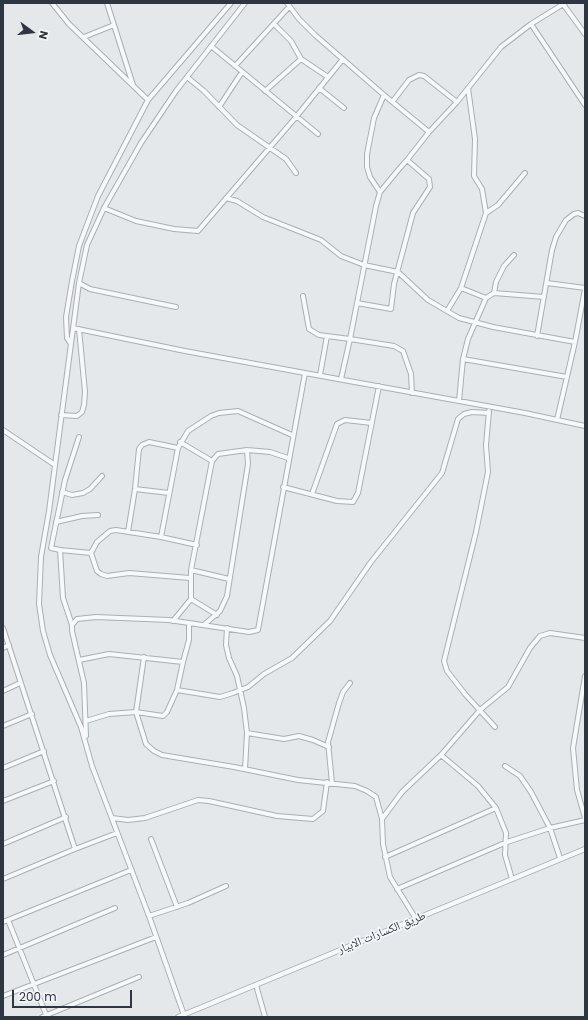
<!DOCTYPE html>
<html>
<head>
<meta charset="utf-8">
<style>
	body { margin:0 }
	#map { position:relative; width:588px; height:1020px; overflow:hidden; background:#e5e8eb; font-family:Poppins,sans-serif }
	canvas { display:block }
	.frame { position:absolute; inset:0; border:4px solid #2e3642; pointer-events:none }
	.north { position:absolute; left:12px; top:12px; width:40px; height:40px; -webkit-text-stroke:3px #f4f6f8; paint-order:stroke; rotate:105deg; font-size:11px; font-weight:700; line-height:16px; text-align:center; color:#2e3642 }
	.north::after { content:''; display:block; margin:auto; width:14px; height:18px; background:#2e3642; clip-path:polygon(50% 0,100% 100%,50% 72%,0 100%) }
	.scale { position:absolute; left:12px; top:990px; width:120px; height:18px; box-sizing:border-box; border:2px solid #2e3642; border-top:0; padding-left:5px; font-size:12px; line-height:14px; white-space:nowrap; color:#2e3642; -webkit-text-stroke:3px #f4f6f8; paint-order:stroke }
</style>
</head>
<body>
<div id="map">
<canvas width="588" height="1020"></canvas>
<div class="frame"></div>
<div class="north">N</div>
<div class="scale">200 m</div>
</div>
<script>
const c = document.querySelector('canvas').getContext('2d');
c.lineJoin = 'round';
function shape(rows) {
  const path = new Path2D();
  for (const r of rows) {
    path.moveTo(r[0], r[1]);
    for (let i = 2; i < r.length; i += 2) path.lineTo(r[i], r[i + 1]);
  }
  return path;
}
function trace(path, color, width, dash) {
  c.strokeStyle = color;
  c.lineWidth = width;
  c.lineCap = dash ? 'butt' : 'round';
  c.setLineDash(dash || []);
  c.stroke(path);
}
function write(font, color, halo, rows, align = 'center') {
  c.font = font + ' Poppins,"Noto Naskh Arabic",sans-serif';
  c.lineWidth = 3.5;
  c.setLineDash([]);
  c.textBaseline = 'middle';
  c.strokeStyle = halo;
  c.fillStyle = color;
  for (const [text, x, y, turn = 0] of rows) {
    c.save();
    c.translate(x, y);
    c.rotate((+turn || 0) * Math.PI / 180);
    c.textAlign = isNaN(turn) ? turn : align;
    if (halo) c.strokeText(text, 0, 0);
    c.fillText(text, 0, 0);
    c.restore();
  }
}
const minor = shape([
	[52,3,69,24,148,100],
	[107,3,133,85],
	[287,3,299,19,315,35,384,95,429,132],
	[565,3,531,24,585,105],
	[563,4,585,34],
	[84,37,114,25],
	[211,46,318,134],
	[301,59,328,77],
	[235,66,289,7],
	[187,77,204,91,237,125,286,159,296,173],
	[319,88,344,108],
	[265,91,301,59,291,41,274,24],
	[393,101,409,80,419,75,424,76,457,102],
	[219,107,242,72],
	[407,160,429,179,430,187,413,213,394,284,391,309,357,303,376,206,380,192,399,169,407,160,429,132,457,102,501,47,531,24],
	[380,192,370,177,367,167,367,154,374,118,384,95],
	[226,198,237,201,263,217,321,240,341,256,364,265,398,272,428,300,459,318,493,327,575,342],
	[104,208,136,221,174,229,198,231,296,117,343,59],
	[486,213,498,205,525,173],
	[79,283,90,289,176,307],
	[547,283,585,288],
	[461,288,486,298],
	[494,293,496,282,504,266,514,255],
	[303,296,309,329,319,335,350,339,357,303],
	[447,311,461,288,486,213,482,189,474,176,475,139,468,88],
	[73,328,185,351,305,373],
	[537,336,552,250,556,237,566,220,574,214,578,213,585,216],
	[71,344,67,338,66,317,72,281,79,246,98,196,148,100,231,3],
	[463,359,567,377],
	[320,375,327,336],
	[341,379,350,339,394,346,403,351,411,374,412,393],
	[459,401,463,359,468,339,486,298,494,293,544,297],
	[489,411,486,445,488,472,476,532,444,661,447,671,465,694,495,727],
	[61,415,77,416,82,412,84,405,85,392,79,329],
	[557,420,575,342,585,289],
	[3,430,55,465],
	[180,442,212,461],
	[247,450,270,452,288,458],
	[283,487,337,501,353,502,358,493,379,386],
	[135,489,169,493],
	[62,492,72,495,83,493,90,489,102,476],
	[312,494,337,424,345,420,372,423],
	[56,522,82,516,98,515],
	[128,532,135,489,139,449,142,445,149,442,178,448],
	[161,537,178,448,188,431,211,416,219,413,238,411,292,435],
	[60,550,51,548,65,480,79,437],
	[91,553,97,571,101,574,107,576,129,573,190,578],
	[191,570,229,579],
	[191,599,217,615],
	[173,621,191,599,191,570,212,461,218,454,247,450,248,464,227,596,220,611,205,624],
	[72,625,63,598,60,550,91,553,97,542,110,531,116,530,161,537,197,545],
	[3,628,75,849,117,833],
	[227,628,226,645,229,658,237,676,244,708,247,733,245,769],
	[3,648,9,645],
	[144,657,136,712,146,744,154,751,162,755,234,767,298,780,355,786,367,791,376,797,382,819],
	[79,660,109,654,183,662,189,640,189,623],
	[585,676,573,748,577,790,585,818],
	[177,690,220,697,233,693,248,687,264,674,292,658,330,621,371,562,442,473,458,419,464,414,472,412,489,413],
	[3,691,20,683],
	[86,721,109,714,136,712,163,716,167,712,177,690,183,662],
	[3,726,32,714],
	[247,733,284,739,299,736,313,740,329,747],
	[86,736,84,683,72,631,72,625,77,619,96,617,169,620,249,632,258,630,305,373,525,413,585,426],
	[441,755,478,786,496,808],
	[505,766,520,776,531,792,550,828,560,858],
	[3,768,44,751],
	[332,783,328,742,339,703,343,692,350,683],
	[3,801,54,781],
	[112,818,128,820,145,818,198,800,209,801,277,816,313,819,323,811,327,782],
	[151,839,177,907],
	[3,844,66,817],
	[385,857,496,808,506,833,505,855,512,879],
	[3,879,75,849],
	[397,889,507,842,550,828,585,820],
	[149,916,188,903,226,886],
	[416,919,390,877,383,844,382,819,402,792,441,755,480,710,508,687,530,648,540,636,550,633,585,638],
	[8,920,47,1017],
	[3,922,131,870],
	[3,955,115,908],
	[256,985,265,1017],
	[3,996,156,937],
	[184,1015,149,916,92,766,81,727,50,655,43,631,39,604,41,557,49,511,79,283,87,245,104,208,141,143,176,91,245,3],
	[42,1017,139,977]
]);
const tertiary = shape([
	[178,1017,585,849]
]);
trace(minor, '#aaafb5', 6);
trace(tertiary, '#aaafb5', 6);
trace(minor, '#f7f8fa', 4);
trace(tertiary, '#f7f8fa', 4.5);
write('12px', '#2e3642', '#f4f6f8', [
	["طريق الكسارات الابيار",382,933,-22]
]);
</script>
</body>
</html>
